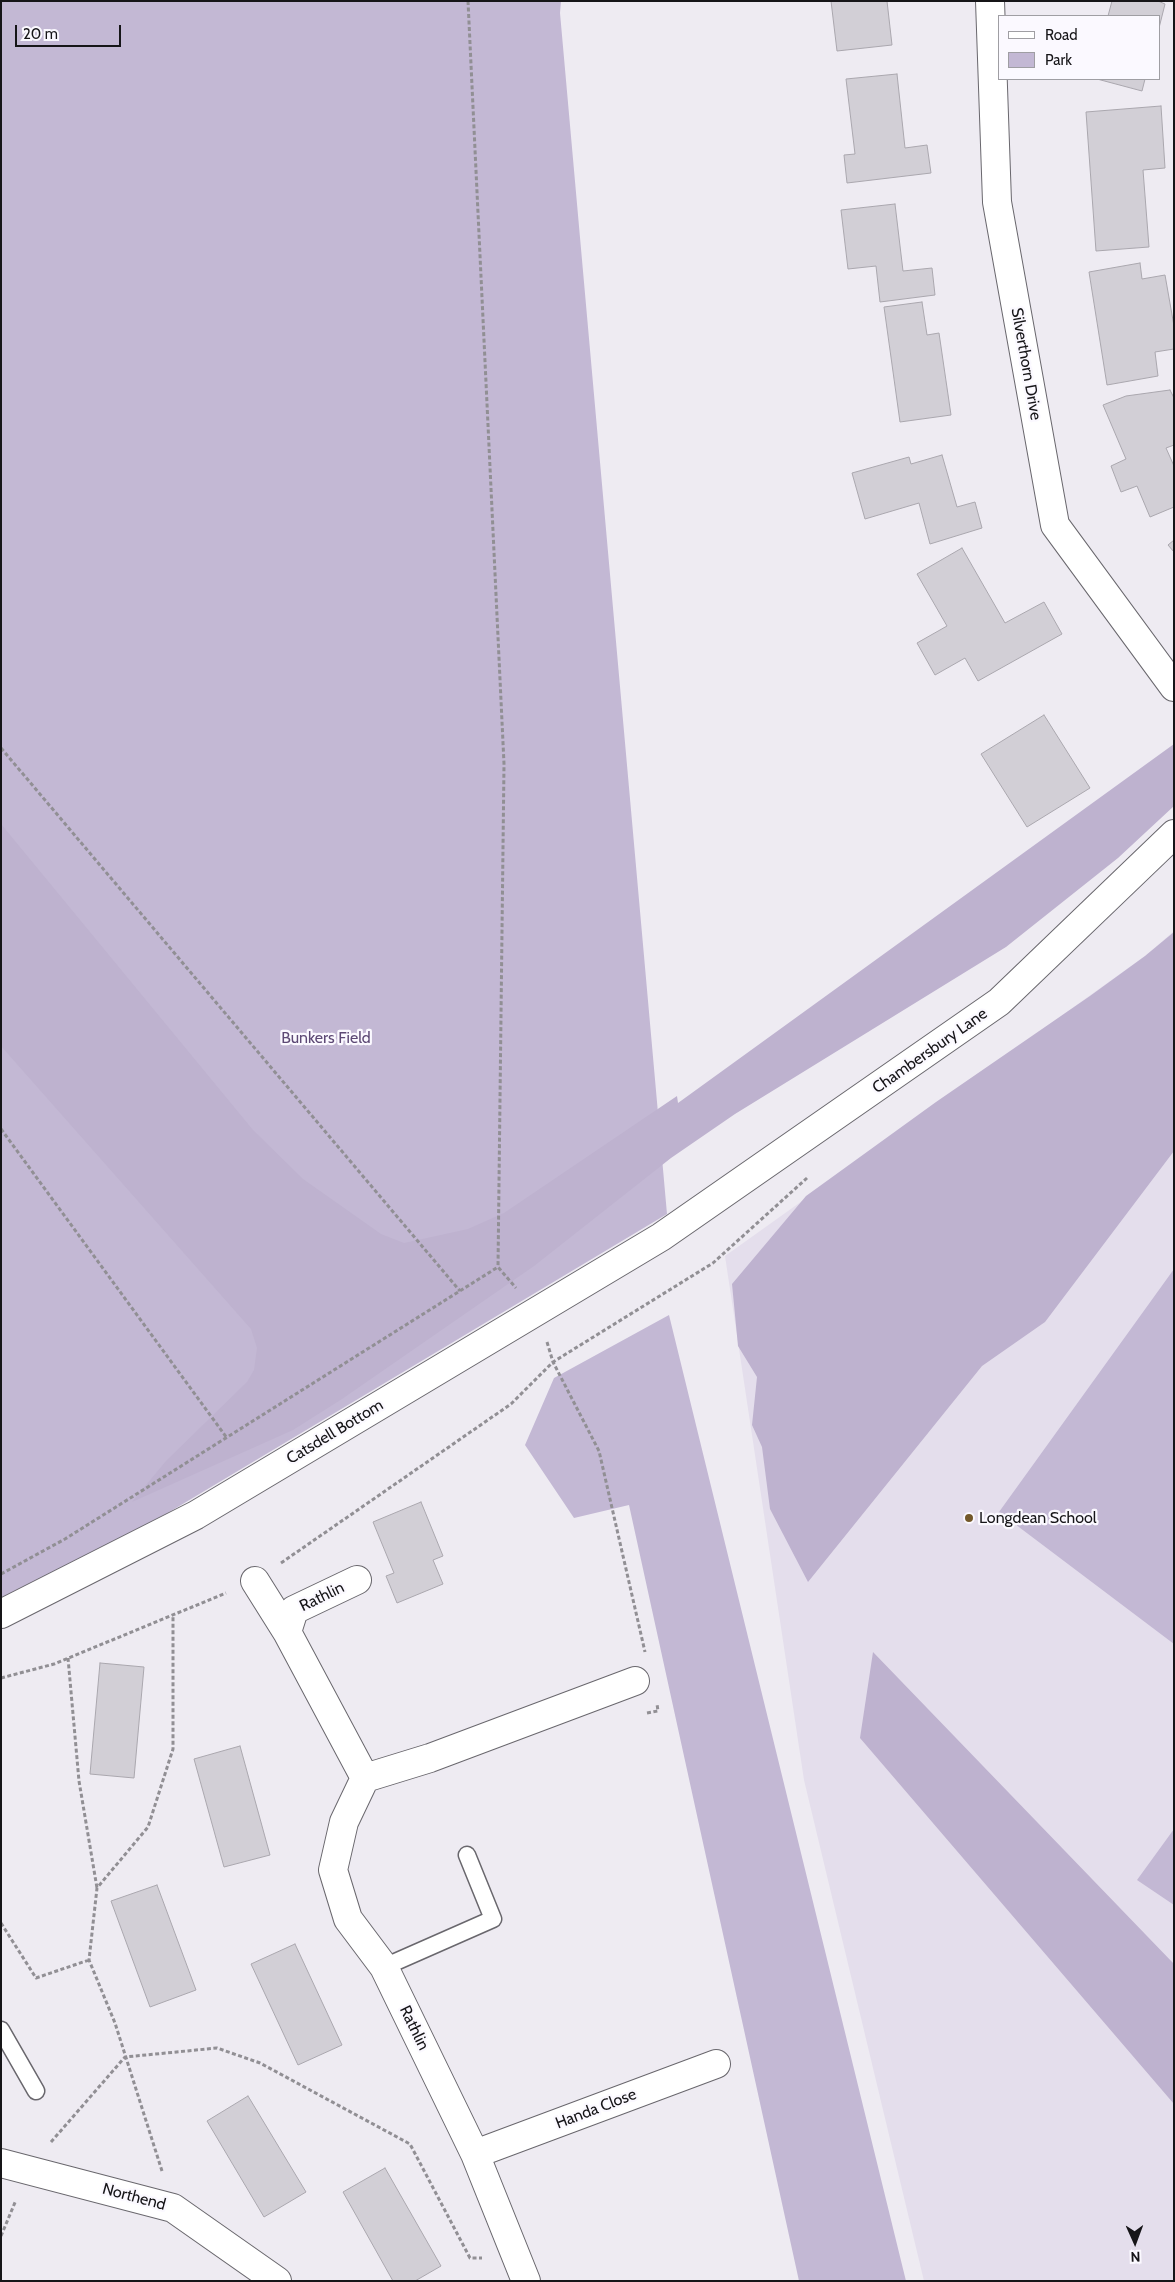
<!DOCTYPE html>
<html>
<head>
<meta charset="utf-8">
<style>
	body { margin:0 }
	#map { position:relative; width:1175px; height:2282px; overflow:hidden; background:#eeebf2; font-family:Cabin,sans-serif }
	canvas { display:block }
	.frame { position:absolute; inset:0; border:2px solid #161518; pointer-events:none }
	.legend { position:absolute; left:998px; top:15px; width:162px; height:65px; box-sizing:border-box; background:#fbf9ff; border:1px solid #9f9ea3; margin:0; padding:6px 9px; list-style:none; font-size:15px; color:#161518 }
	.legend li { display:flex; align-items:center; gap:10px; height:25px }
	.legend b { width:25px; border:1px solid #9f9ea3 }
	.north { position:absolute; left:1110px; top:2217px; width:50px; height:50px; -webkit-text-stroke:4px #fbf9ff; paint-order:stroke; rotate:178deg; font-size:14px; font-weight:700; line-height:20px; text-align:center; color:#161518 }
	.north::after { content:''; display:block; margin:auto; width:18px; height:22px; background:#161518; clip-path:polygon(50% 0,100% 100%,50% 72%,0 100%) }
	.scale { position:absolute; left:15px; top:25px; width:106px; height:22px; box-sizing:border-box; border:2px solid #161518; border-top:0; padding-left:6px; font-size:15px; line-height:18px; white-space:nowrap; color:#161518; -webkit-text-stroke:4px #fbf9ff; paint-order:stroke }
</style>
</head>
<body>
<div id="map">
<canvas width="1175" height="2282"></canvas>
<div class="frame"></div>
<ul class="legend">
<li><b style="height:6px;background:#fff"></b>Road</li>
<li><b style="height:14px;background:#c3b8d4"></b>Park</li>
</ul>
<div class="north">N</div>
<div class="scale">20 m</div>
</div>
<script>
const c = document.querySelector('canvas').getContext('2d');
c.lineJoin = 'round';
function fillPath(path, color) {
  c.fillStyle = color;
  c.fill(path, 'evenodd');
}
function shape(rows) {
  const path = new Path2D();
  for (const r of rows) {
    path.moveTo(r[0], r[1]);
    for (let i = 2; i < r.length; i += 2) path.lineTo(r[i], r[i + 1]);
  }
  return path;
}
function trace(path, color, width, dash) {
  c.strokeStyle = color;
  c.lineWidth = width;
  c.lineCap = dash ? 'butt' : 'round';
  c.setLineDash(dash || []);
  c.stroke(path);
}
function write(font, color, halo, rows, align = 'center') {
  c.font = font + ' Cabin,sans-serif';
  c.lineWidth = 4.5;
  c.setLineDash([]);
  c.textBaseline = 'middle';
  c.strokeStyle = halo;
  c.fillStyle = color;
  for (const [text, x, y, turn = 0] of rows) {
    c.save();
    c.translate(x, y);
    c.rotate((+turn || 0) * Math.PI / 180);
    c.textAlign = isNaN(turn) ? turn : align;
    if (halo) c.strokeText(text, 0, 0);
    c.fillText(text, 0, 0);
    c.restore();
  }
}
fillPath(shape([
	[1174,931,1174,2281,924,2281,804,1780,725,1256,1145,956]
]), '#e4deec');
fillPath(shape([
	[1,1,561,1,560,13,667,1214,166,1514,1,1599],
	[1174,1269,1174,1644,999,1512],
	[669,1315,906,2281,799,2281,629,1505,574,1518,525,1445,554,1378],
	[1174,1829,1174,1905,1137,1880]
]), '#c3b8d4');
fillPath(shape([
	[1174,744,1174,806,1118,858,1006,947,735,1114,671,1158,534,1266,342,1399,293,1430,132,1502,166,1461,247,1382,254,1370,257,1348,251,1329,1,1046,1,824,253,1130,303,1179,381,1234,404,1243,468,1229,504,1213,677,1096,678,1103],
	[1174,932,1174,1151,1045,1322,982,1366,808,1582,770,1509,762,1447,752,1425,757,1377,738,1346,732,1284,806,1196,936,1102,1090,996,1145,956],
	[873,1652,1174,1964,1174,2104,860,1738]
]), '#beb2cf');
const building = shape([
	[831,1,887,1,892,45,837,51,831,1],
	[1112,1,1158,1,1165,4,1159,28,1159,16,1108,16,1112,1],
	[897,74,905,148,927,145,931,173,847,183,844,155,855,154,846,79,897,74],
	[1097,79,1145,79,1142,91,1097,79],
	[1161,106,1165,168,1143,170,1149,247,1096,251,1086,112,1161,106],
	[895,204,903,271,932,268,935,295,880,302,876,266,848,269,841,210,895,204],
	[1140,263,1142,279,1165,275,1174,326,1174,349,1155,352,1158,376,1107,385,1089,272,1140,263],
	[922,302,927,335,939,333,951,415,900,422,884,307,922,302],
	[1170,390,1174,398,1174,445,1166,448,1174,466,1174,507,1150,517,1137,486,1121,492,1111,466,1126,459,1103,405,1126,396,1170,390],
	[942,455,957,507,975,502,982,528,930,544,919,503,865,519,852,473,909,457,911,464,942,455],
	[1174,540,1174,552,1168,545,1174,540],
	[962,548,1005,623,1044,602,1062,634,978,681,965,658,935,675,917,643,947,626,917,574,962,548],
	[1044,715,1090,788,1027,827,981,754,1044,715],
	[421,1502,443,1556,433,1560,443,1584,397,1603,386,1576,394,1573,373,1522,421,1502],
	[100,1663,144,1667,134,1778,90,1774,100,1663],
	[240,1746,270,1855,224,1867,194,1759,240,1746],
	[157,1885,196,1990,150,2007,111,1901,157,1885],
	[295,1944,342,2045,298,2065,251,1964,295,1944],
	[248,2096,306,2192,264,2217,207,2121,248,2096],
	[385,2168,441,2266,415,2281,393,2281,343,2192,385,2168]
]);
fillPath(building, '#d2cfd6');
trace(building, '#aaa7ae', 1);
const lane = shape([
	[384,1967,493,1919,467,1855],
	[1,2030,36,2091]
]);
const street = shape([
	[990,1,997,202,1055,525,1174,687],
	[357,1580,294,1610,287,1632,365,1778],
	[255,1581,287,1632],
	[475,2154,716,2064],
	[1,2163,173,2208,277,2281],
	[526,2281,475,2154,384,1967,348,1919,333,1870,344,1822,365,1778,430,1758,635,1681]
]);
const secondary = shape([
	[1,1614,196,1515,661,1237,999,1002,1174,834]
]);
trace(lane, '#69676d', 19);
trace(street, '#69676d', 30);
trace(secondary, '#69676d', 30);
trace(shape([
	[468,1,504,764,498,1267,516,1288],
	[1,748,460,1291],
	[1,1129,227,1438],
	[547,1342,553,1362,599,1451,645,1652],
	[281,1563,511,1404,553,1362,713,1263,807,1178],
	[1,1574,65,1539,498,1267],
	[68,1658,79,1781,97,1888],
	[1,1678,54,1664,226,1593],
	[647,1713,658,1711,657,1704],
	[1,1923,36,1978,89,1960],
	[51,2142,125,2057,217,2048,260,2063,410,2144,470,2258,482,2258],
	[162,2171,115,2023,89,1960,97,1888,148,1827,173,1749,173,1615],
	[1,2236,16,2200]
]), '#918f94', 3, [4, 2.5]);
trace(lane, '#fff', 16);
trace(street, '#fff', 28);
trace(secondary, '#fff', 28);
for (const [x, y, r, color] of [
	[969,1518,5,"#73582a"]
]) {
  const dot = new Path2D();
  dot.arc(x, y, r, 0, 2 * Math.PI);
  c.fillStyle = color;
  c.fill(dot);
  trace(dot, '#fbf9ff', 2);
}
write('16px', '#161518', '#fbf9ff', [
	["Silverthorn Drive",1026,364,80],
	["Chambersbury Lane",930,1051,-35],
	["Catsdell Bottom",335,1432,-31],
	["Rathlin",322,1597,-26],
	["Rathlin",414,2028,64],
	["Handa Close",596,2109,-21],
	["Northend",134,2197,15]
]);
write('16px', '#5d4975', '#fbf9ff', [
	["Bunkers Field",326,1038]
]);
write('16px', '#161518', '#fbf9ff', [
	["Longdean School",979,1518]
], 'left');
</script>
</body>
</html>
